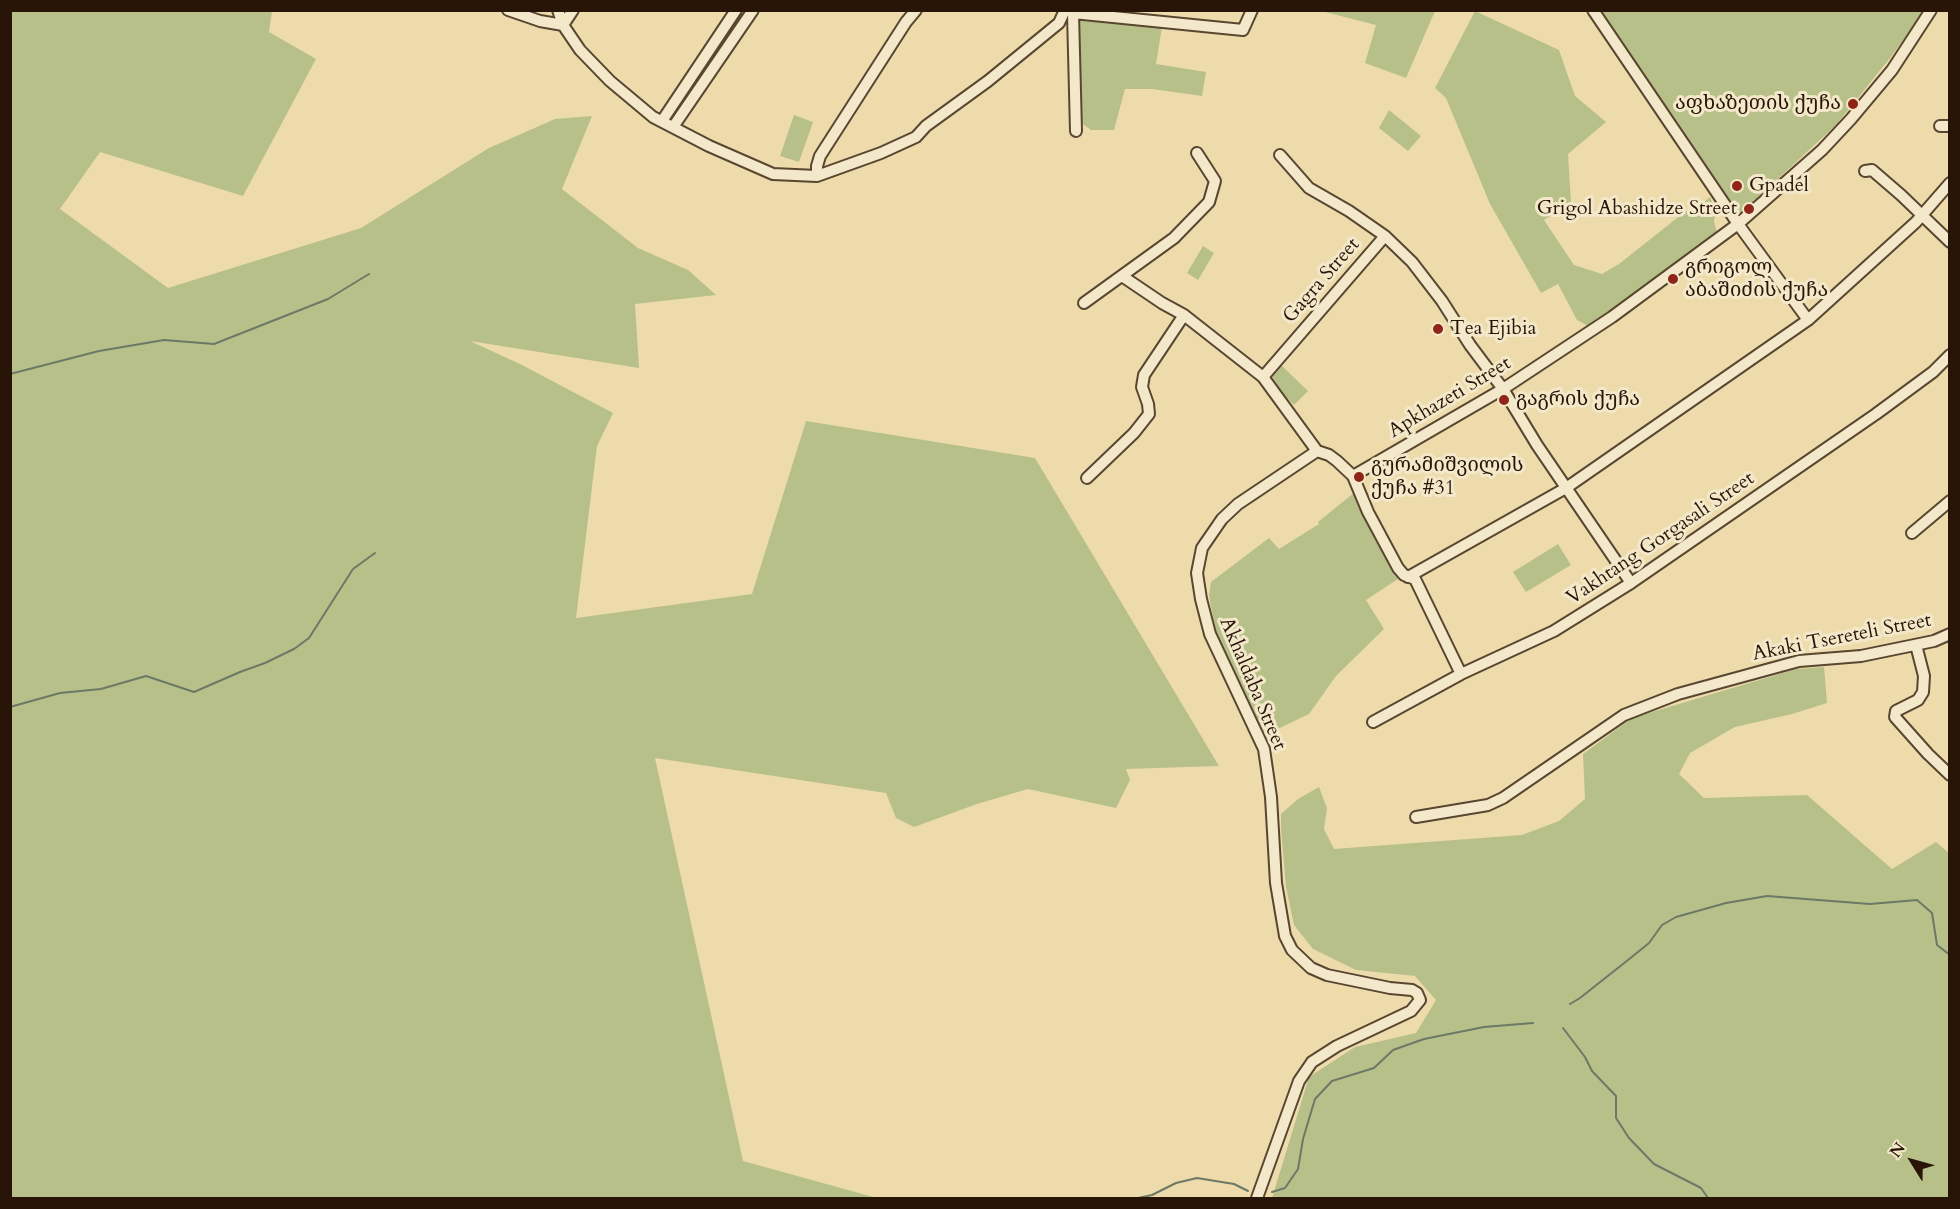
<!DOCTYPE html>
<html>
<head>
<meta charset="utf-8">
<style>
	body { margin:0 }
	#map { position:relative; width:1960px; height:1209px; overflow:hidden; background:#eddbac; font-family:Cardo,serif }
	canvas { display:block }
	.frame { position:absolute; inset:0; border:12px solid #281507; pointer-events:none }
	.north { position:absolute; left:1882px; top:1131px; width:60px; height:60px; -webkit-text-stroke:4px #f3e8c9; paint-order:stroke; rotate:307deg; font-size:16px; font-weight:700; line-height:24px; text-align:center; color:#281507 }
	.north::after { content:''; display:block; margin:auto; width:21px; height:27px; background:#281507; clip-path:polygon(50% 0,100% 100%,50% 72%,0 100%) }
</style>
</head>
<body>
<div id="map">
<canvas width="1960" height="1209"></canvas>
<div class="frame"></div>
<div class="north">N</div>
</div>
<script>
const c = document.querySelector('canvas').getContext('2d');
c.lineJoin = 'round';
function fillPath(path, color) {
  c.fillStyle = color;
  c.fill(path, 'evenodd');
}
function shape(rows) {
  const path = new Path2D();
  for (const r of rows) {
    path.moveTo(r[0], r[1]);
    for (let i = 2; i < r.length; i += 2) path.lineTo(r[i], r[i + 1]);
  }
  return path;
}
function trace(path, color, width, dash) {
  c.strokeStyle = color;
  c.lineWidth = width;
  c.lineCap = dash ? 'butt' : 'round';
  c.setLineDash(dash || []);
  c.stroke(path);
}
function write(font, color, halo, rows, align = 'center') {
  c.font = font + ' Cardo,"Noto Serif Georgian",serif';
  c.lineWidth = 6;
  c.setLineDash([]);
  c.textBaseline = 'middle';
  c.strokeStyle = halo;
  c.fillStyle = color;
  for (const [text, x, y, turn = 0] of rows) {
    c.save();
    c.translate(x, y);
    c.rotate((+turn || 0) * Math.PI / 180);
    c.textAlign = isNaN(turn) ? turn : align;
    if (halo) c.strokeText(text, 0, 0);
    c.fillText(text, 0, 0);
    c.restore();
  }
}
fillPath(shape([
	[10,11,272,11,269,32,316,59,243,196,100,152,60,209,168,288,361,228,489,148,555,119,592,116,562,189,638,248,688,270,716,295,635,304,639,368,470,341,520,364,613,413,597,446,576,618,752,594,806,421,1035,458,1219,766,1126,769,1130,780,1116,808,1028,789,977,804,914,827,896,818,886,793,655,758,743,1161,877,1198,11,1198],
	[1321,11,1435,11,1406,78,1365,63,1376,25],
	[1475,11,1559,50,1575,96,1606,122,1568,154,1571,203,1544,220,1574,265,1602,274,1619,264,1691,207,1694,210,1710,197,1716,211,1714,221,1717,233,1590,327,1577,320,1558,284,1541,293,1490,204,1446,98,1435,88],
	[1599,11,1924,11,1890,58,1836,125,1739,215,1714,183],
	[1079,18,1162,27,1156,64,1206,72,1202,96,1152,89,1125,89,1114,130,1091,130,1080,122],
	[1389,110,1421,136,1408,151,1379,128],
	[794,115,813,122,799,162,780,156],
	[1203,246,1214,253,1198,280,1187,273],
	[1281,365,1308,391,1294,405,1272,383,1273,373],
	[1355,492,1401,577,1366,600,1384,629,1336,676,1309,714,1265,735,1216,632,1209,596,1211,582,1269,538,1279,549,1319,524,1318,522],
	[1558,544,1571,565,1526,592,1513,572],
	[1824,667,1827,703,1792,714,1735,727,1690,753,1679,774,1704,798,1807,795,1892,869,1936,842,1949,853,1949,1198,1272,1198,1309,1077,1355,1047,1416,1033,1436,1000,1415,976,1356,970,1313,949,1294,925,1286,887,1281,829,1281,814,1298,799,1319,787,1327,808,1324,829,1334,849,1522,835,1559,821,1585,799,1583,754,1632,718,1796,669]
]), '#b8c089');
trace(shape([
	[10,374,99,351,164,340,214,344,328,299,369,274],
	[10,707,60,693,101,689,146,676,194,692,240,672,265,663,294,649,309,638,353,569,375,553],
	[1570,1004,1580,998,1628,960,1649,943,1662,925,1676,917,1726,903,1767,896,1870,904,1917,900,1932,913,1937,945,1950,955],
	[1563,1028,1585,1057,1592,1071,1616,1096,1616,1118,1629,1138,1654,1164,1701,1188,1708,1198],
	[1272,1192,1285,1188,1298,1169,1303,1139,1315,1099,1332,1081,1374,1068,1393,1050,1424,1039,1484,1027,1533,1023],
	[1138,1198,1152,1195,1176,1183,1197,1178,1234,1184,1248,1191]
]), '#6c7966', 2);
const minor = shape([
	[508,10,540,21,563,25,573,10],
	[558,10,563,25,580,50,610,81,653,117,709,146,773,174,817,176,881,153,916,137,926,126,988,81,1059,23,1065,10],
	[1072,10,1073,13,1243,30,1252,10],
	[1593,10,1738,224,1808,320],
	[1073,13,1076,131],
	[662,121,736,10],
	[1940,126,1950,126],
	[673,127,753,10],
	[1280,155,1309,188,1349,211,1385,236],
	[1865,171,1872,170,1901,195,1950,242],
	[817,176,817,166,820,156,906,22,916,10],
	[1122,276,1162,303,1184,315,1263,377,1317,451],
	[1084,303,1174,238,1209,202,1215,181,1197,153],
	[1263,377,1385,236,1412,262,1442,301,1470,345,1503,389,1537,445,1631,583],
	[1317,451,1329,455,1337,461,1353,476,1368,512,1398,568,1404,575,1415,579,1461,674],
	[1353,476,1503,389,1612,317,1738,224,1822,150,1851,119,1892,70,1931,10],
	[1087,478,1134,433,1149,414,1148,404,1142,387,1144,375,1184,315],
	[1912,533,1950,501],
	[1408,577,1566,488,1808,320,1916,222,1950,183],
	[1916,645,1924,676,1923,692,1918,700,1896,711,1895,717,1928,754,1950,775],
	[1373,722,1461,674,1554,631,1631,583,1876,414,1933,372,1950,355],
	[1416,817,1488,805,1503,798,1624,715,1678,694,1799,661,1861,656,1934,641,1950,634],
	[1257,1198,1299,1081,1312,1062,1337,1046,1411,1011,1420,1000,1417,993,1412,990,1390,988,1327,975,1311,968,1292,950,1285,936,1276,883,1271,797,1264,749,1210,634,1201,599,1197,573,1202,548,1222,519,1238,504,1317,451]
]);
trace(minor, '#594630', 14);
trace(minor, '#f3e8c9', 10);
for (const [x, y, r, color] of [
	[1853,104,6,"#8f2418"],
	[1737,186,6,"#8f2418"],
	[1749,209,6,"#8f2418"],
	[1673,279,6,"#8f2418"],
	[1438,329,6,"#8f2418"],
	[1504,400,6,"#8f2418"],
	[1359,477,6,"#8f2418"]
]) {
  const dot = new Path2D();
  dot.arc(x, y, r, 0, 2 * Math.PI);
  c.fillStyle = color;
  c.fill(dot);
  trace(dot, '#f3e8c9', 2);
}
write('20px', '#281507', '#f3e8c9', [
	["აფხაზეთის ქუჩა",1841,104,"right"],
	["Gpadel",1749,186],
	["Grigol Abashidze Street",1737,209,"right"],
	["გრიგოლ",1685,268],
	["აბაშიძის ქუჩა",1685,291],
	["Tea Ejibia",1450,329],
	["გაგრის ქუჩა",1516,400],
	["გურამიშვილის",1371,466],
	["ქუჩა #31",1371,489]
], 'left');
write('20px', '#281507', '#f3e8c9', [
	["Gagra Street",1322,281,-49],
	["Apkhazeti Street",1450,398,-31],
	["Vakhtang Gorgasali Street",1661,539,-34],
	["Akaki Tsereteli Street",1842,638,-11],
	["Akhaldaba Street",1252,684,67]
]);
</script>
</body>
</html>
